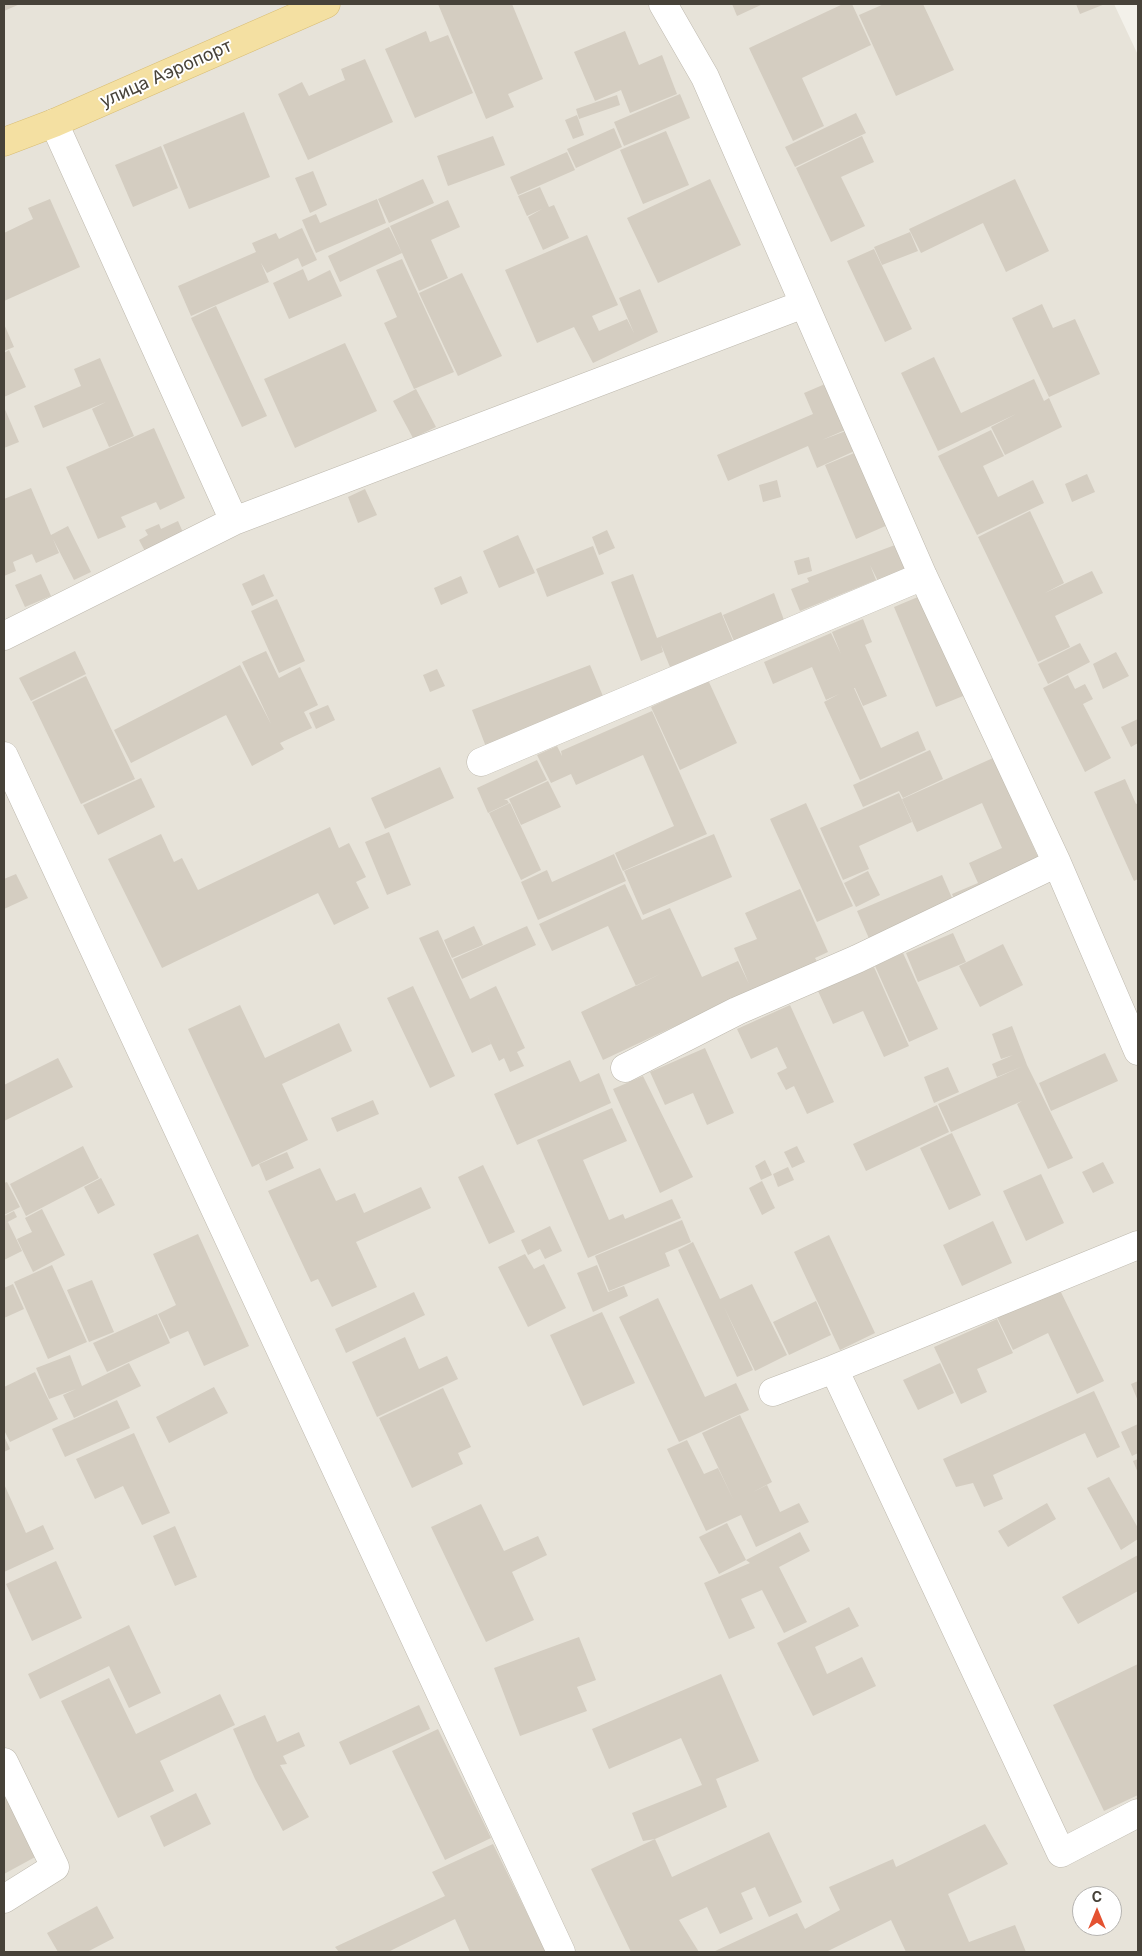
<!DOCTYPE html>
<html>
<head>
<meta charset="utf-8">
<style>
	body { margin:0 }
	#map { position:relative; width:1142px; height:1956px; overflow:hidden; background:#f3f1ea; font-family:Inter,sans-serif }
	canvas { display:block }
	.frame { position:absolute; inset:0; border:5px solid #474239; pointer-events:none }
	.north { position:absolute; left:1072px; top:1886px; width:50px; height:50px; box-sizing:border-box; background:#fff; border:1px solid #b5b3b0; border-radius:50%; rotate:0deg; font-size:14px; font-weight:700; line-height:20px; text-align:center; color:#474239 }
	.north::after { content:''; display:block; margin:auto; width:18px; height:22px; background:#e45231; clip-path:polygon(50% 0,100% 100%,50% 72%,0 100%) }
</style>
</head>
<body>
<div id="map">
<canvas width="1142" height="1956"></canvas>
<div class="frame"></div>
<div class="north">С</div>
</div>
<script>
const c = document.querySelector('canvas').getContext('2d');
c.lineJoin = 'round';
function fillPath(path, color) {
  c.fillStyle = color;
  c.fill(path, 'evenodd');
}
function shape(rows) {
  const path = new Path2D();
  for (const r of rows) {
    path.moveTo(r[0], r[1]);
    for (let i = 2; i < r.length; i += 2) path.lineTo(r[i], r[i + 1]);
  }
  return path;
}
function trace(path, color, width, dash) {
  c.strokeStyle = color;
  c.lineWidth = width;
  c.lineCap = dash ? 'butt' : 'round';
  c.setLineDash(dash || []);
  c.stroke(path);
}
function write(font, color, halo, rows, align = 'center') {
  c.font = font + ' Inter,sans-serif';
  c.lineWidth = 4;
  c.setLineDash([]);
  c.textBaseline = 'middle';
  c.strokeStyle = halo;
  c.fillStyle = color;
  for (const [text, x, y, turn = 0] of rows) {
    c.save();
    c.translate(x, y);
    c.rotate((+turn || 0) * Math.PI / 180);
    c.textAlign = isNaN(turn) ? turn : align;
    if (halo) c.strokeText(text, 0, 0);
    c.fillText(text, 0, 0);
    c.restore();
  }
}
fillPath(shape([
	[4,4,1114,4,1138,55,1138,1952,4,1952],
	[1082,1896,1112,1896,1112,1926,1082,1926]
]), '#e7e3d9');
fillPath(shape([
	[4,4,20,4,4,11],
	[438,4,512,4,543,79,508,94,514,107,486,119],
	[732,4,763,4,737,16],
	[843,4,852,4,871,45,802,78,824,126,793,141,749,48],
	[884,4,923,4,954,70,896,96,859,15],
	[1076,4,1105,4,1080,14],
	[426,31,430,42,448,35,473,93,415,118,385,49],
	[625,31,639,65,662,55,677,94,630,113,621,90,595,101,574,52],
	[365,59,393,122,308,160,278,94,302,82,309,96,345,80,341,69],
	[680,94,690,118,624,146,614,122],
	[617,95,620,105,579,119,576,109],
	[244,112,270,177,189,209,163,145],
	[856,113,866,133,795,167,785,147],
	[577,115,584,135,573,139,565,120],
	[614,128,622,147,576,168,567,149],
	[666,131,689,185,643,204,620,150],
	[493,136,505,165,448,186,437,156],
	[862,136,874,162,841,177,865,226,831,242,796,168],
	[161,146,178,188,133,207,115,165],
	[567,152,575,170,518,195,510,177],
	[313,171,327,205,310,213,295,178],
	[423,179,434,203,389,223,378,199],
	[710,179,741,245,658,283,627,218],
	[1015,179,1049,251,1006,272,983,223,921,253,909,229],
	[540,187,549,207,554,205,569,238,543,250,528,217,542,209,527,216,518,196],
	[50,199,80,267,4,301,4,233,33,219,28,208],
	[377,199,386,223,316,253,302,220,316,214,320,223],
	[448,200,460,227,431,240,448,278,419,291,390,226],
	[389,227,402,253,340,282,328,256],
	[302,228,317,260,302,267,298,258,267,273,261,263,269,282,191,316,178,286,256,252,252,243,276,233,279,239],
	[910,232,918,251,882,265,874,247],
	[587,235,618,305,592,316,599,331,627,319,634,333,619,298,640,289,658,332,593,363,574,327,537,343,505,270],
	[874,249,912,329,885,342,847,261],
	[402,259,454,372,414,389,384,323,397,317,376,270],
	[303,269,308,281,330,270,342,296,289,319,273,283],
	[462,273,502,356,458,376,419,293],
	[1042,304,1053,328,1075,319,1100,374,1049,397,1012,318],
	[216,306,267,416,242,427,191,318],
	[4,324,14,347,4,351],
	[345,343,377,411,295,448,264,379],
	[9,350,26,387,4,397,4,353],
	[934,357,961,413,1034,379,1044,401,1049,398,1062,427,1005,455,991,427,1016,414,938,451,901,373],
	[100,358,134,436,109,447,92,409,106,402,43,428,34,406,81,386,74,369],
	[832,381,852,427,822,440,851,429,859,449,817,468,808,446,728,481,717,455,813,414,804,393],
	[416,389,436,427,413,438,393,401],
	[4,407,19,442,4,448],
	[154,428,185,498,160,510,156,502,121,517,126,527,98,539,66,467],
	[991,430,1004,456,983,466,998,497,1033,480,1044,503,977,535,938,456],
	[859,451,890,524,856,539,825,465],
	[1087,474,1095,492,1072,502,1065,484],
	[777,480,781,497,763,502,759,485],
	[31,488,51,535,68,526,91,572,74,580,53,539,59,553,36,563,32,554,13,562,16,571,4,576,4,499],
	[365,489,377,515,358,523,348,497],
	[1030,511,1064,583,1045,593,1092,571,1103,593,1055,616,1070,647,1038,662,978,537],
	[178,521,185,537,147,555,139,540,148,535,145,530,159,524,161,529],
	[607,530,615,548,599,555,592,537],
	[518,535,535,573,499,588,483,551],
	[903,542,913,566,878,581,870,565,876,580,800,611,791,589,809,582,807,578],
	[593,546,604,574,547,597,536,569],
	[809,557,812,571,798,575,794,561],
	[41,574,51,596,25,607,15,585],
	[264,574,274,596,252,606,242,584],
	[633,574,657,638,721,612,733,641,670,667,661,645,663,652,641,661,611,582],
	[461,576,468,593,441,605,434,588],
	[774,593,784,620,734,641,723,615],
	[925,594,968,694,936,707,894,607],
	[277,599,305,661,279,673,251,611],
	[863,619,872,642,865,645,887,696,863,706,855,688,854,688,881,748,918,731,926,750,860,780,824,702,839,694,826,700,812,667,773,684,764,662,831,633,841,654,832,632],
	[1080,643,1090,662,1048,684,1038,664],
	[75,651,86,674,31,701,19,678],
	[266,651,279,678,300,667,318,705,304,712,312,728,280,743,284,749,252,766,226,715,131,763,114,730,240,665,271,724,242,662],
	[1116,652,1129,676,1103,689,1093,664],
	[590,665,605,701,486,747,472,710],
	[437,669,445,686,430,692,423,675],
	[1068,675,1075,689,1085,684,1093,699,1083,704,1111,758,1085,772,1043,688],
	[86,676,135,779,81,804,32,702],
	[708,680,737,743,680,770,651,707],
	[328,705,335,720,316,729,309,713],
	[652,711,707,834,623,871,615,853,674,826,643,755,576,785,571,774,551,783,537,755,557,746,562,756,561,751],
	[1138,719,1138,743,1131,747,1121,727],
	[930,750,943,779,903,798,899,791,863,807,853,785],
	[993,758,1043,868,957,906,952,894,978,883,969,863,1002,848,982,803,917,832,902,799],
	[537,760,547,780,504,800,507,800,509,803,488,813,477,788],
	[440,767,454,798,385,829,371,798],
	[141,778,155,807,98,835,83,805],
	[1125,779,1136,804,1138,803,1138,879,1134,881,1094,792],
	[548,781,561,807,521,825,509,799],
	[899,793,912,822,859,846,869,869,843,880,820,828],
	[510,803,541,870,521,880,489,813],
	[806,803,853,906,817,922,770,819],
	[330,827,339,848,349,843,366,877,356,882,369,908,334,925,318,893,162,968,108,859,161,834,174,862,182,858,198,890],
	[389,832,411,885,387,895,365,842],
	[714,834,732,877,643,915,624,871],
	[614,854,626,881,538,920,521,882,547,870,552,882],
	[868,871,880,895,856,907,844,883],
	[16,874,28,898,4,909,4,879],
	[942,875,956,907,871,943,857,911],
	[625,884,642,920,670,908,702,977,738,961,749,984,734,948,757,939,745,913,800,889,828,952,815,958,818,963,752,990,603,1060,581,1012,660,974,636,986,608,926,552,951,539,924],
	[474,926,483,945,452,958,444,940],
	[527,926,536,945,462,979,453,959],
	[438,930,470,999,496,986,525,1048,517,1052,524,1066,510,1072,504,1058,499,1061,487,1035,491,1044,472,1053,419,938],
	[953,933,966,962,918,982,906,953],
	[1003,944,1023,985,980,1007,959,966],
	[903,953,938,1029,909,1042,875,966],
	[874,967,909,1046,884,1057,863,1011,833,1024,818,991],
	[413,986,455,1076,430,1088,387,998],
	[240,1005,265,1058,339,1023,352,1051,282,1084,308,1140,252,1167,188,1029],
	[790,1005,834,1102,807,1114,794,1086,786,1090,777,1073,787,1068,777,1047,751,1059,737,1029],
	[1012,1026,1027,1065,1073,1158,1048,1169,1017,1104,1022,1101,951,1132,938,1104,1023,1066,997,1077,992,1064,1013,1055,1001,1059,992,1034],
	[705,1048,734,1113,707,1125,693,1093,665,1105,650,1072],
	[1105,1053,1118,1081,1051,1111,1039,1083],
	[58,1058,73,1087,4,1121,4,1085],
	[570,1060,580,1082,599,1073,611,1103,517,1145,494,1094],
	[948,1067,959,1092,934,1103,924,1077],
	[643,1076,693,1177,660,1193,613,1089],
	[373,1100,379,1114,337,1132,331,1118],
	[937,1105,949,1132,866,1171,853,1144],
	[612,1108,627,1141,583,1160,609,1220,623,1214,625,1219,672,1199,681,1218,588,1258,537,1140],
	[952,1133,981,1195,949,1210,920,1148],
	[83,1146,99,1178,26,1216,10,1184],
	[797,1146,805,1162,792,1168,784,1152],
	[287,1152,294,1168,266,1181,259,1164],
	[765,1160,772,1175,761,1180,755,1166],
	[1103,1162,1114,1183,1093,1193,1082,1172],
	[483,1165,515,1232,489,1244,458,1177],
	[788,1167,794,1180,778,1187,773,1174],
	[320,1168,336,1201,355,1193,364,1213,421,1187,431,1208,356,1242,377,1287,332,1307,318,1279,311,1282,268,1191],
	[1041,1174,1064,1223,1026,1241,1003,1191],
	[101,1178,115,1205,98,1214,84,1187],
	[762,1181,775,1208,762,1215,749,1188],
	[7,1182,20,1207,4,1215,4,1183],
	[42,1209,65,1255,33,1272,17,1239,32,1232,25,1218],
	[14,1211,17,1217,4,1224,4,1216],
	[682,1220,691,1242,665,1253,670,1266,609,1291,595,1256],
	[993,1221,1012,1263,962,1286,943,1245],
	[8,1222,22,1251,4,1260,4,1224],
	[550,1226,562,1251,545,1259,540,1249,528,1255,521,1240],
	[198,1234,249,1346,204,1366,188,1331,170,1339,158,1314,176,1305,153,1254],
	[829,1235,875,1333,840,1350,794,1252],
	[693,1242,720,1299,752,1284,787,1355,755,1371,724,1307,753,1370,737,1377,678,1250],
	[525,1254,534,1269,544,1264,566,1308,528,1327,498,1267],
	[52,1265,87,1342,48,1359,14,1282],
	[597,1265,608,1292,624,1286,628,1296,593,1312,577,1273],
	[92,1280,114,1332,89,1342,67,1290],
	[13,1284,24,1309,4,1318,4,1288],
	[1058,1286,1104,1381,1077,1394,1048,1333,1013,1350,996,1315],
	[414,1292,425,1315,346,1353,335,1329],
	[658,1298,705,1397,736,1383,749,1410,679,1442,619,1317],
	[816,1301,831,1335,789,1355,773,1322],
	[602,1312,635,1383,583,1406,550,1335],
	[157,1314,170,1343,107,1372,93,1343],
	[997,1319,1013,1353,977,1369,987,1392,961,1404,934,1347],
	[405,1337,419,1369,447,1356,458,1379,377,1417,352,1362],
	[70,1355,82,1386,129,1363,141,1386,74,1418,63,1395,76,1389,49,1399,36,1368],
	[940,1363,954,1393,918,1410,903,1380],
	[35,1372,58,1419,10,1442,4,1430,4,1387],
	[1138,1381,1138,1401,1131,1384],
	[214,1387,228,1413,169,1443,156,1417],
	[443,1388,471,1447,458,1453,463,1464,412,1488,379,1418],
	[1094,1391,1120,1447,1097,1458,1085,1433,993,1475,1003,1499,984,1507,973,1483,956,1487,943,1459],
	[117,1400,130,1428,65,1457,52,1429],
	[740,1415,772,1482,753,1492,767,1485,780,1512,799,1503,809,1522,756,1547,741,1515,706,1531,667,1449,687,1440,704,1474,718,1468,734,1501,702,1433],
	[1138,1424,1138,1453,1132,1456,1121,1432],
	[134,1433,170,1513,142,1525,123,1486,95,1499,76,1459],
	[4,1436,10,1449,4,1452],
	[1138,1459,1138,1473,1133,1461],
	[1109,1477,1138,1528,1138,1539,1121,1550,1087,1488],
	[4,1484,26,1533,43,1525,54,1549,4,1572],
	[1047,1503,1056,1519,1008,1547,998,1531],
	[481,1504,504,1551,538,1536,547,1555,512,1572,534,1620,486,1642,431,1527],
	[727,1523,746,1560,800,1532,810,1551,779,1567,807,1622,784,1633,762,1590,741,1599,755,1628,729,1639,704,1583,750,1563,746,1560,719,1574,699,1537],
	[175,1526,197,1577,175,1586,153,1536],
	[1138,1555,1138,1591,1078,1624,1062,1597],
	[56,1561,82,1618,32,1641,6,1584],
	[849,1607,859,1626,815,1647,827,1674,862,1657,876,1686,813,1716,777,1643],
	[129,1625,161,1693,129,1708,109,1666,40,1699,28,1674],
	[579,1637,596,1680,577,1687,587,1711,520,1736,494,1668],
	[1138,1664,1138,1795,1104,1811,1053,1705],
	[721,1674,759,1761,716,1779,727,1807,655,1839,672,1877,769,1832,802,1902,769,1917,755,1887,741,1893,753,1919,720,1934,707,1907,679,1920,699,1952,631,1952,591,1869,655,1839,643,1841,632,1813,702,1785,681,1738,609,1769,592,1729],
	[109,1678,136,1734,220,1694,235,1725,160,1761,174,1791,118,1818,61,1701],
	[419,1705,430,1729,350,1765,339,1742],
	[265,1715,277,1742,299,1732,305,1746,283,1756,287,1764,280,1765,309,1817,283,1831,255,1779,233,1729],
	[438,1729,491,1838,445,1860,392,1751],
	[196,1793,211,1824,164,1847,150,1816],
	[4,1795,37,1856,4,1874],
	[985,1824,1008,1864,948,1894,969,1942,1015,1925,1026,1952,906,1952,891,1920,826,1952,713,1952,797,1913,805,1929,840,1910,829,1887,893,1859,896,1867],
	[493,1844,546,1952,470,1952,455,1919,388,1952,339,1952,335,1947,445,1896,432,1872],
	[97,1906,114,1938,87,1952,58,1952,47,1933]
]), '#d4cdc1');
const minor = shape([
	[663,4,705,77,923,576,1057,863,1138,1051],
	[54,123,234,521],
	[4,636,234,521,804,304],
	[4,756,561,1952],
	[481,762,923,576],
	[625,1068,737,1011,857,959,1057,863],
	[834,1369,1061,1853,1138,1813],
	[773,1392,834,1369,1138,1245],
	[4,1762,55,1867,4,1899]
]);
const major = shape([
	[4,142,54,123,326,4]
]);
trace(minor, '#beb9ae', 29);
trace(major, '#d8bd74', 29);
trace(minor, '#fff', 28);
trace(major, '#f4e0a2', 28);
write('18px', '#474239', '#fff', [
	["улица Аэропорт",166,74,-24]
]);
</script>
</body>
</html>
